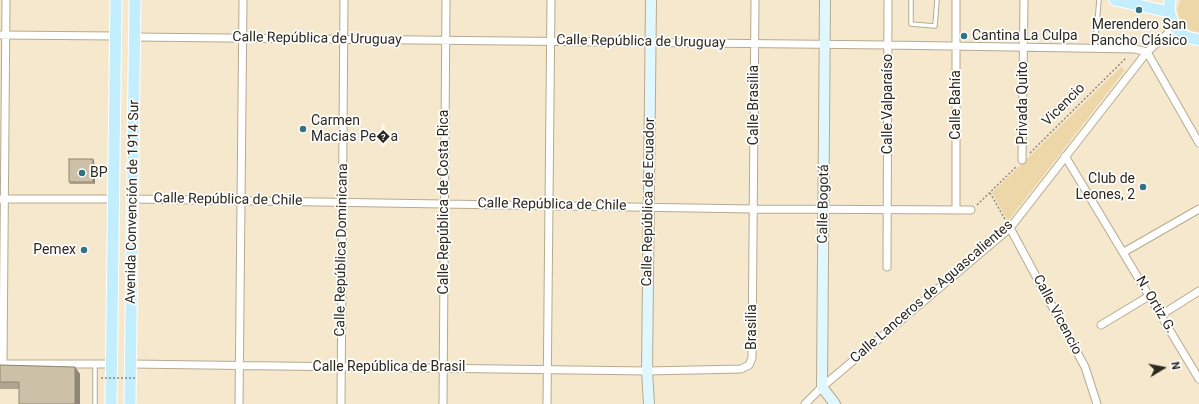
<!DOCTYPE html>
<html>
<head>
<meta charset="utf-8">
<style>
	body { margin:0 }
	#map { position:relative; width:1199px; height:404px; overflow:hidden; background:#f5e8cd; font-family:Roboto,sans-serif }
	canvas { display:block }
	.north { position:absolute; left:1143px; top:348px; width:40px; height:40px; -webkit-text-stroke:3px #fff; paint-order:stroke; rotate:80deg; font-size:11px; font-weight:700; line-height:16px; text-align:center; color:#2d281e }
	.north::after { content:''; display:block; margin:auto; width:14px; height:18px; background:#2d281e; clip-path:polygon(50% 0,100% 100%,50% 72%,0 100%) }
</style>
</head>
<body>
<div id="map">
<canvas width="1199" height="404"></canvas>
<div class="north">N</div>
</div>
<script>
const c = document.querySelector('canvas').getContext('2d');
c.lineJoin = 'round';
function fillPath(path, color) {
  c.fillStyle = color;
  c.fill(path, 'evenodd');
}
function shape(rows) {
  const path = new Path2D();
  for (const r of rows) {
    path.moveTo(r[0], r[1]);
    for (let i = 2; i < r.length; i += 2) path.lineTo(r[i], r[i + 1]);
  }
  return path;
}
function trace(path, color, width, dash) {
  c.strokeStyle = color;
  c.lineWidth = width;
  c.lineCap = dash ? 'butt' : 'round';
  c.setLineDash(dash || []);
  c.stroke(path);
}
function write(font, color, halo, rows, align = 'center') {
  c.font = font + ' Roboto,sans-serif';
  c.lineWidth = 3.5;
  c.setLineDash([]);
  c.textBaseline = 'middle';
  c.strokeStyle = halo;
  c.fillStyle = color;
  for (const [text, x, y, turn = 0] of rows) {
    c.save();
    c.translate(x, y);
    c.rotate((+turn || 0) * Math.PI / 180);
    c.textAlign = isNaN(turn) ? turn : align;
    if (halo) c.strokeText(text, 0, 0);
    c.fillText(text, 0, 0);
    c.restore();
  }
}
fillPath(shape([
	[1181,0,1199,0,1199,32,1191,31,1180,23,1177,9],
	[1121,67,1125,70,1008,221,992,193]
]), '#edd6a7');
const lane = shape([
	[911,0,911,24,935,26,937,0],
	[1095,48,1099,0],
	[95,404,95,364]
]);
const street = shape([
	[0,35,115,36],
	[134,37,888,45,1135,49,1147,52,1199,143],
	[1065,156,1199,379],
	[1022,160,1024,0],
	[0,199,113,199],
	[133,199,753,209,971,210],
	[956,210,956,0],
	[1010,228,1085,367,1097,404],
	[1124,252,1199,209],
	[887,267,888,0],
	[1161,315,1199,291],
	[1101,325,1149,296],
	[0,364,111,364],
	[3,364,6,0],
	[131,364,647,371,741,369,749,365,752,358,755,0],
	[239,404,243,0],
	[341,404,344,0],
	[443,404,446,0],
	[547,404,551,0],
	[805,404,822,387,1010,228,1147,52,1175,27]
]);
const secondary = shape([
	[825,0,822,387,835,404],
	[649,404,647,371,651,0]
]);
const primary = shape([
	[1115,0,1169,12],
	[1170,0,1169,12,1175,27,1186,37,1199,40],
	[111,404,116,0],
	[130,404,135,0]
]);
trace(lane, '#b7aa90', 5.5);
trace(street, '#b7aa90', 9);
trace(secondary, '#b7aa90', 12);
trace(primary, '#fff', 13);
trace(shape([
	[1030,153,1126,58],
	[990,193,1006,221],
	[977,205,1017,166]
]), '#938a77', 1.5, [2, 2]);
trace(lane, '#fff', 3.5);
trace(street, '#fff', 7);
trace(secondary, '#e1f7fe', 10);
trace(primary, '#c2eefd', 11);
trace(shape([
	[101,378,137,378]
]), '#938a77', 1.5, [2, 2]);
fillPath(shape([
	[93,159,94,161,95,184,70,184,69,182],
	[0,365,75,367,80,374,19,389,0,389]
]), '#afa58f');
fillPath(shape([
	[93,159,94,161,95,184,93,182],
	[75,367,80,374,80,404,75,404]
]), '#8f8674');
const building = shape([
	[69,159,93,159,93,182,69,182,69,159],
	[0,365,75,367,75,404,19,404,19,382,0,382,0,365]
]);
fillPath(building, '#ccc0a6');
trace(building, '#8f8674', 1);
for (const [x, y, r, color] of [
	[1139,10,4,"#327286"],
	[964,36,4,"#327286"],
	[303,129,4,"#327286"],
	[82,173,4,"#327286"],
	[1143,187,4,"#327286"],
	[84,250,4,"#327286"]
]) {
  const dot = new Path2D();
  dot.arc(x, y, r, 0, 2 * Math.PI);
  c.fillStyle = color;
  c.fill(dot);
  trace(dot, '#fff', 1.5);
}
write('14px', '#2d281e', '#fff', [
	["Merendero San",1139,25,"center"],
	["Pancho Clásico",1139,41,"center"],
	["Cantina La Culpa",972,36],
	["Carmen",311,121],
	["Macias Pe�a",311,137],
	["BP",90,173],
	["Club de",1135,179,"right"],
	["Leones, 2",1135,195,"right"],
	["Pemex",76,250,"right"]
], 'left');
write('14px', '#2d281e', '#fff', [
	["Calle República de Uruguay",317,39,1],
	["Calle República de Uruguay",641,42,1],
	["Privada Quito",1023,103,-90],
	["Calle Valparaíso",888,104,-90],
	["Calle Brasilia",754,105,-90],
	["Calle Bahía",956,105,-90],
	["Vicencio",1064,105,-45],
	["Calle República de Chile",228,200,1],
	["Avenida Convención de 1914 Sur",133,202,-89],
	["Calle República de Costa Rica",444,202,-90],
	["Calle República de Ecuador",649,202,-89],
	["Calle Bogotá",824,204,-89],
	["Calle República de Chile",552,205,1],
	["Calle República Dominicana",342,250,-89],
	["Calle Lanceros de Aguascalientes",932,292,-41],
	["N. Ortiz G.",1155,305,59],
	["Calle Vicencio",1057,315,62],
	["Brasilia",752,327,-90],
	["Calle República de Brasil",389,367]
]);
</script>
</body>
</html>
